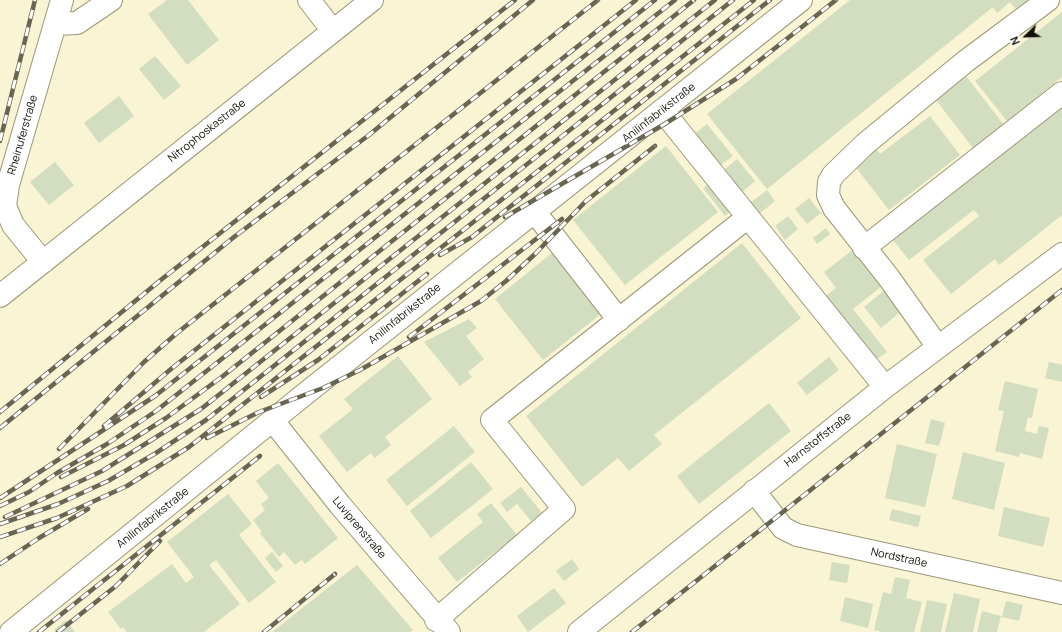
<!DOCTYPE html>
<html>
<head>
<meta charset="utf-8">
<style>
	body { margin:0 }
	#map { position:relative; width:1062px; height:632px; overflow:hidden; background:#f9f4d3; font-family:Manrope,sans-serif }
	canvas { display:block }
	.north { position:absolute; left:1006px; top:16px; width:40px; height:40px; -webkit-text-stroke:3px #fff; paint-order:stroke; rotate:247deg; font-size:11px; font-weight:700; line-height:16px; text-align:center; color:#121006 }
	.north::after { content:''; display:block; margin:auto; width:14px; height:18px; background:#121006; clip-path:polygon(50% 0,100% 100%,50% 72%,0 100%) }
</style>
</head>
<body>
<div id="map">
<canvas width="1062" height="632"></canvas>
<div class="north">N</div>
</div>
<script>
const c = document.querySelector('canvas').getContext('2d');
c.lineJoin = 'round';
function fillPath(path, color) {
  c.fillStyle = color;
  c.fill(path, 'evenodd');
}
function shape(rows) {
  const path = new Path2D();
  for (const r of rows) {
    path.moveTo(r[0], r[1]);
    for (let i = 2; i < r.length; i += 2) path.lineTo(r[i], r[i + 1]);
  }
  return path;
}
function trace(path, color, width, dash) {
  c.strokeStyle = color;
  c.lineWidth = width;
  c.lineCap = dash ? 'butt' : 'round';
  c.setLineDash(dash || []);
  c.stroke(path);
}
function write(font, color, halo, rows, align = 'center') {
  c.font = font + ' Manrope,sans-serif';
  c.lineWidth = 3.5;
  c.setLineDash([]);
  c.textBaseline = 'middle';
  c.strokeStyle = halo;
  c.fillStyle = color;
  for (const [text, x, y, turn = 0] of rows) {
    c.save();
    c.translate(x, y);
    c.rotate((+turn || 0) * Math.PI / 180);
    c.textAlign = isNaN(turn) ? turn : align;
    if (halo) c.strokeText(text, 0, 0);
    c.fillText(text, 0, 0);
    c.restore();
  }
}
fillPath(shape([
	[167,0,188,0,219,40,187,65,148,14],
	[850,0,1036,0,1019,13,1010,2,997,13,993,7,767,189,707,114],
	[1062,12,1062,77,1007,121,975,81],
	[155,56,181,86,164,100,139,69],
	[966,76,1004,125,973,148,936,100],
	[119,96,134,116,99,143,84,123],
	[1062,98,1062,215,999,265,995,259,951,294,923,260,979,216,974,210,909,260,889,235],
	[930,116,960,155,889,210,854,165,876,148,880,154],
	[707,124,733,156,719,166,694,134],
	[666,146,718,212,625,285,573,220],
	[737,159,755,181,742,192,725,169],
	[55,162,74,185,49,205,30,182],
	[715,179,736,207,725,216,703,188],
	[767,190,775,201,759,214,750,203],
	[809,198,821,213,807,224,795,209],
	[788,216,798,229,785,240,775,226],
	[826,228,830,234,817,244,813,238],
	[742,243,801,318,654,435,662,444,629,471,618,458,582,487,526,416],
	[854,249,883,285,853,309,887,352,873,362,823,298,836,288,824,272],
	[553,252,602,313,543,360,495,299],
	[886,289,903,310,881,328,864,307],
	[469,319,477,328,466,336,484,359,468,372,472,377,460,386,424,342],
	[398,356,432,399,385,437,391,445,375,458,371,453,347,472,319,436,353,409,344,399],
	[829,357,839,370,807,395,797,383],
	[1049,362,1062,365,1062,382,1045,378],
	[1005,381,1038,389,1032,418,1028,417,1025,431,1037,434,1039,426,1049,428,1042,459,1020,453,1019,457,995,451,1004,411,998,410],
	[769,403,791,431,699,504,677,476],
	[931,419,945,423,939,446,925,443],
	[454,426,475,452,407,506,386,480],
	[897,444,937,454,925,507,885,498],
	[963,452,1005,463,994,510,952,499],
	[471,462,493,489,431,538,410,511],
	[278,463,338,538,305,564,302,560,295,565,284,552,279,557,260,533,262,532,253,520,265,510,261,504,269,498,256,481],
	[521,487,542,513,531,521,517,504,507,512,500,503],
	[228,494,252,524,239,535,276,582,249,603,216,560,209,565,240,604,204,632,127,632,123,627,121,629,108,612,172,564,186,583,194,577,167,542],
	[491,503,517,535,457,582,438,558,483,522,477,514],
	[1004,507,1050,518,1043,547,998,536],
	[892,509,921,516,918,527,889,520],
	[272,552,283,566,276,572,265,558],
	[572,559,579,569,564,581,556,571],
	[832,562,850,565,847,583,829,580],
	[357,565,413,630,410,632,272,632],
	[895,577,910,580,906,598,922,602,914,632,882,632,874,630,883,592,891,594],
	[554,588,566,603,528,632,517,616],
	[954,593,980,599,973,632,945,632],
	[845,597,873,604,868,628,840,621],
	[927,600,947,604,941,632,920,632],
	[1006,601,1023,605,1019,621,1002,617],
	[982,611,1001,616,997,632,977,632],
	[66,620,75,632,56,632,54,630]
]), '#d3ddbf');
const minor = shape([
	[309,0,333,31],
	[55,24,77,23,111,0],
	[534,211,619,320],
	[748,217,885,387],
	[864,248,1062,93],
	[43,262,13,225,5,206,8,185,62,0],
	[0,296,372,0],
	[938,347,889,278,834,208,828,195,829,182,833,175,865,144,966,61,1048,0],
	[273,421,340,505,449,632],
	[754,491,783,528,797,535,1062,593],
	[436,620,564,509,492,420,748,217,662,110],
	[11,632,305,394,801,0],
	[579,632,885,387,1062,254]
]);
trace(minor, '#9c9779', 24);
trace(minor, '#fff', 22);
const rail = shape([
	[0,141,35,0],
	[505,217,663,125,736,79,836,0],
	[440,255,472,237,770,0],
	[409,337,562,219],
	[261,397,318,360,427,274],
	[0,412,162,279,515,0],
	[104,426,171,369,636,0],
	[0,428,234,237,369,135,533,0],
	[207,438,259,412,323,388,360,370,481,301,506,281,535,254,586,201,655,146],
	[59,449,144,362,177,333,598,0],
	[61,477,124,445,166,418,223,376,694,0],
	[0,498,155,396,655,0],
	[0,506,29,492,57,473,107,444,156,411,675,0],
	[5,517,102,471,201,409,715,0],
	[0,524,58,504,108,481,156,453,206,420,733,0],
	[0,537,57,518,127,486,189,447,754,0],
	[0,564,39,538,88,509],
	[39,632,260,456],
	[58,632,116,586,160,541],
	[264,632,335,574],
	[632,632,1062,290]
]);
trace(rail, '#686552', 4.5);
trace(rail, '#fff', 3, [9]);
write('11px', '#121006', '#fff', [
	["Anilinfabrikstraße",659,113,-38],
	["Nitrophoskastraße",207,131,-38],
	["Rheinuferstraße",23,135,-74],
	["Anilinfabrikstraße",405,314,-39],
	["Harnstoffstraße",818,440,-38],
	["Anilinfabrikstraße",153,518,-39],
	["Luviprenstraße",359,528,50],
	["Nordstraße",899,558,12]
]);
</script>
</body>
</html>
